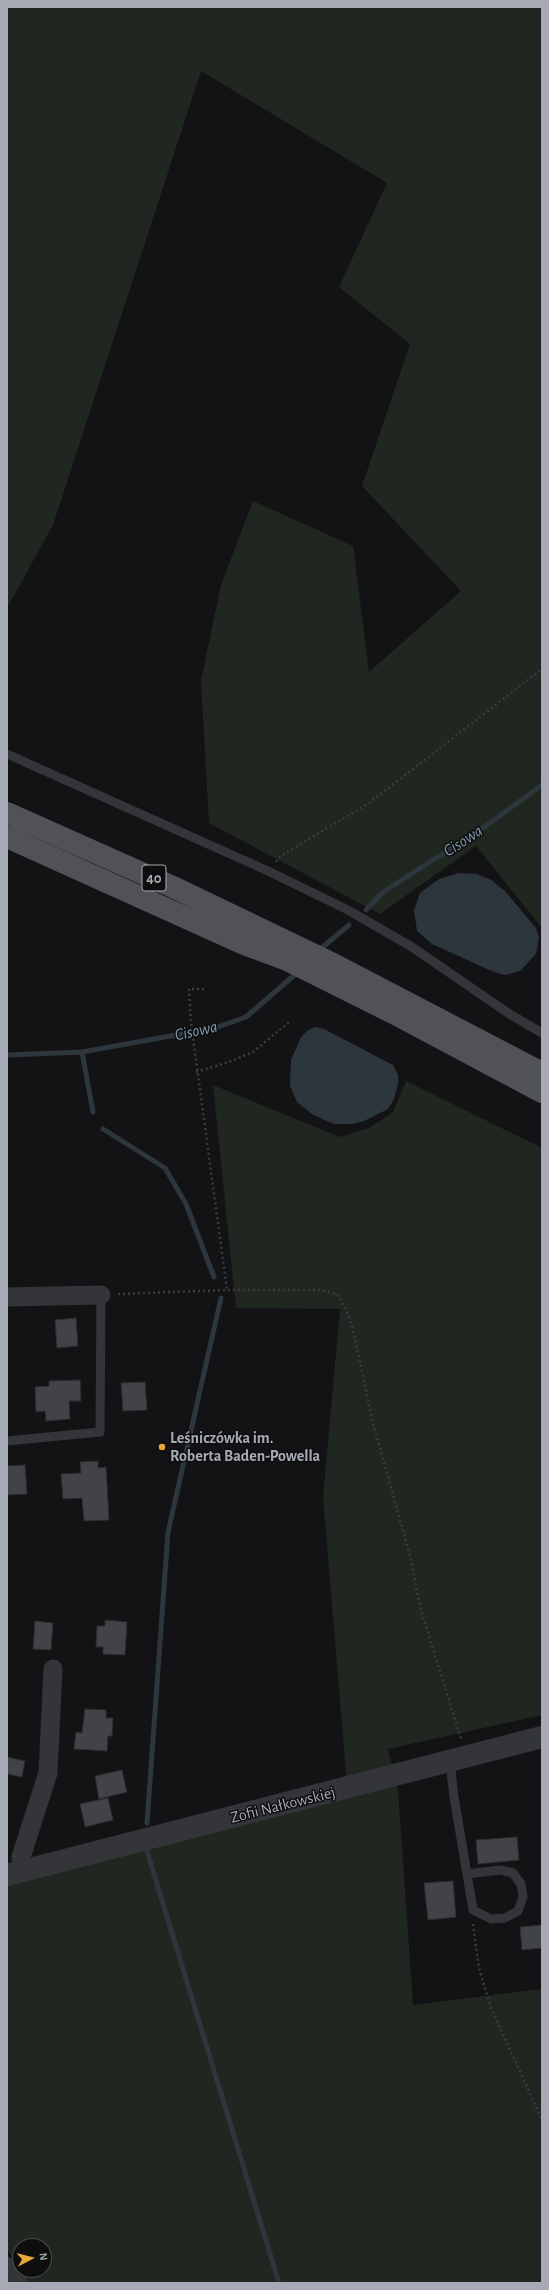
<!DOCTYPE html>
<html>
<head>
<meta charset="utf-8">
<style>
	body { margin:0 }
	#map { position:relative; width:549px; height:2290px; overflow:hidden; background:#131315; font-family:"Alegreya Sans",sans-serif }
	canvas { display:block }
	.frame { position:absolute; inset:0; border:8px solid #a5aab4; pointer-events:none }
	.north { position:absolute; left:12px; top:2238px; width:40px; height:40px; box-sizing:border-box; background:#0e0e0f; border:1px solid #4a4c51; border-radius:50%; rotate:83deg; font-size:11px; font-weight:700; line-height:16px; text-align:center; color:#a5aab4 }
	.north::after { content:''; display:block; margin:auto; width:14px; height:18px; background:#e7a838; clip-path:polygon(50% 0,100% 100%,50% 72%,0 100%) }
</style>
</head>
<body>
<div id="map">
<canvas width="549" height="2290"></canvas>
<div class="frame"></div>
<div class="north">N</div>
</div>
<script>
const c = document.querySelector('canvas').getContext('2d');
c.lineJoin = 'round';
function fillPath(path, color) {
  c.fillStyle = color;
  c.fill(path, 'evenodd');
}
function shape(rows) {
  const path = new Path2D();
  for (const r of rows) {
    path.moveTo(r[0], r[1]);
    for (let i = 2; i < r.length; i += 2) path.lineTo(r[i], r[i + 1]);
  }
  return path;
}
function trace(path, color, width, dash) {
  c.strokeStyle = color;
  c.lineWidth = width;
  c.lineCap = dash ? 'butt' : 'round';
  c.setLineDash(dash || []);
  c.stroke(path);
}
function write(font, color, halo, rows, align = 'center') {
  c.font = font + ' "Alegreya Sans",sans-serif';
  c.lineWidth = 3;
  c.setLineDash([]);
  c.textBaseline = 'middle';
  c.strokeStyle = halo;
  c.fillStyle = color;
  for (const [text, x, y, turn = 0] of rows) {
    c.save();
    c.translate(x, y);
    c.rotate((+turn || 0) * Math.PI / 180);
    c.textAlign = isNaN(turn) ? turn : align;
    if (halo) c.strokeText(text, 0, 0);
    c.fillText(text, 0, 0);
    c.restore();
  }
}
fillPath(shape([
	[7,7,542,7,542,928,476,846,380,914,209,823,201,681,221,585,253,501,353,546,369,672,461,591,362,486,410,344,339,287,387,183,201,71,53,525,7,608],
	[406,1081,542,1148,542,1715,388,1749,398,1790,413,2005,542,1989,542,2283,28,2283,20,2270,44,2270,44,2246,20,2246,20,2270,7,2249,7,1885,348,1797,323,1497,340,1309,236,1308,213,1085,340,1137,369,1128,393,1112]
]), '#1f2720');
fillPath(shape([
	[459,873,477,874,491,880,505,891,536,928,539,937,536,954,520,971,505,975,494,972,432,944,417,931,414,910,420,893,439,879],
	[315,1027,324,1029,393,1065,398,1075,398,1083,394,1099,388,1109,364,1121,353,1124,334,1124,313,1115,297,1102,290,1086,291,1060,301,1037,308,1030]
]), '#2d363c');
trace(shape([
	[366,910,383,892,483,828,542,785],
	[318,951,349,925],
	[82,1052,93,1112],
	[7,1055,82,1052,215,1028,246,1017,299,971],
	[103,1129,165,1168,186,1204,214,1277],
	[147,1823,168,1532,221,1298],
	[146,1848,279,2283]
]), '#2d363c', 5);
const building = shape([
	[76,1318,78,1346,57,1348,55,1320,76,1318],
	[80,1380,81,1401,69,1401,70,1419,46,1421,45,1411,36,1412,35,1387,49,1386,49,1381,80,1380],
	[145,1382,147,1410,123,1411,121,1383,145,1382],
	[98,1461,98,1468,106,1467,109,1520,84,1521,82,1498,63,1499,61,1474,81,1473,80,1462,98,1461],
	[25,1465,27,1494,7,1495,7,1466,25,1465],
	[105,1620,127,1622,125,1655,103,1654,103,1647,96,1647,97,1626,105,1626,105,1620],
	[35,1621,53,1623,51,1650,33,1649,35,1621],
	[85,1709,106,1710,106,1718,113,1718,112,1736,108,1736,107,1751,74,1749,76,1732,82,1733,85,1709],
	[7,1757,25,1761,22,1777,7,1774,7,1757],
	[122,1770,127,1792,99,1799,95,1776,122,1770],
	[108,1798,113,1820,85,1827,80,1804,108,1798],
	[517,1837,519,1860,478,1864,476,1840,517,1837],
	[453,1881,456,1917,428,1920,424,1883,453,1881],
	[542,1925,542,1948,522,1950,520,1927,542,1925]
]);
fillPath(building, '#424347');
trace(building, '#2d2d30', 1);
trace(shape([
	[276,862,282,855,369,803,542,669],
	[204,989,189,989,191,1023,227,1290],
	[196,1072,229,1062,253,1052,289,1022],
	[118,1294,227,1290,320,1290,337,1294,347,1311,353,1330,373,1423,410,1556,421,1610,461,1739],
	[473,1924,479,1968,491,2008,542,2120]
]), '#3a3c40', 2.5, [2, 3]);
trace(shape([
	[7,754,268,871,348,910,412,947,508,1013,542,1033],
	[7,1441,100,1432,101,1295],
	[450,1762,454,1797,467,1874,473,1910,491,1919,505,1918,518,1911,523,1897,521,1884,513,1873,500,1870,467,1874]
]), '#343539', 9);
trace(shape([
	[7,1297,101,1295],
	[23,1872,21,1857,48,1773,53,1669],
	[7,2266,18,2283]
]), '#343539', 19);
trace(shape([
	[7,1875,542,1737]
]), '#343539', 22);
trace(shape([
	[7,813,173,887,335,965,542,1073],
	[7,837,244,944,287,960,401,1017,542,1092]
]), '#505258', 22);
for (const [x, y, r, color] of [
	[162,1447,4,"#e7a838"]
]) {
  const dot = new Path2D();
  dot.arc(x, y, r, 0, 2 * Math.PI);
  c.fillStyle = color;
  c.fill(dot);
  trace(dot, '#0e0e0f', 1.5);
}
for (const [x, y, w] of [
	[154,878,24]
]) {
  const box = new Path2D();
  box.roundRect(x - w / 2, y - 13, w, 26, 3);
  c.fillStyle = '#0e0e0f';
  c.fill(box);
  trace(box, '#a5aab4', 1);
}
write('bold 15px', '#a5aab4', null, [
	["40",154,878]
]);
write('bold 16px', '#a5aab4', '#0e0e0f', [
	["Leśniczówka im.",170,1438],
	["Roberta Baden-Powella",170,1456]
], 'left');
write('16px', '#a5aab4', '#0e0e0f', [
	["Zofii Nałkowskiej",283,1805,-14]
]);
write('italic 17px', '#7e99ae', '#0e0e0f', [
	["Cisowa",463,841,-33],
	["Cisowa",196,1031,-12]
]);
</script>
</body>
</html>
